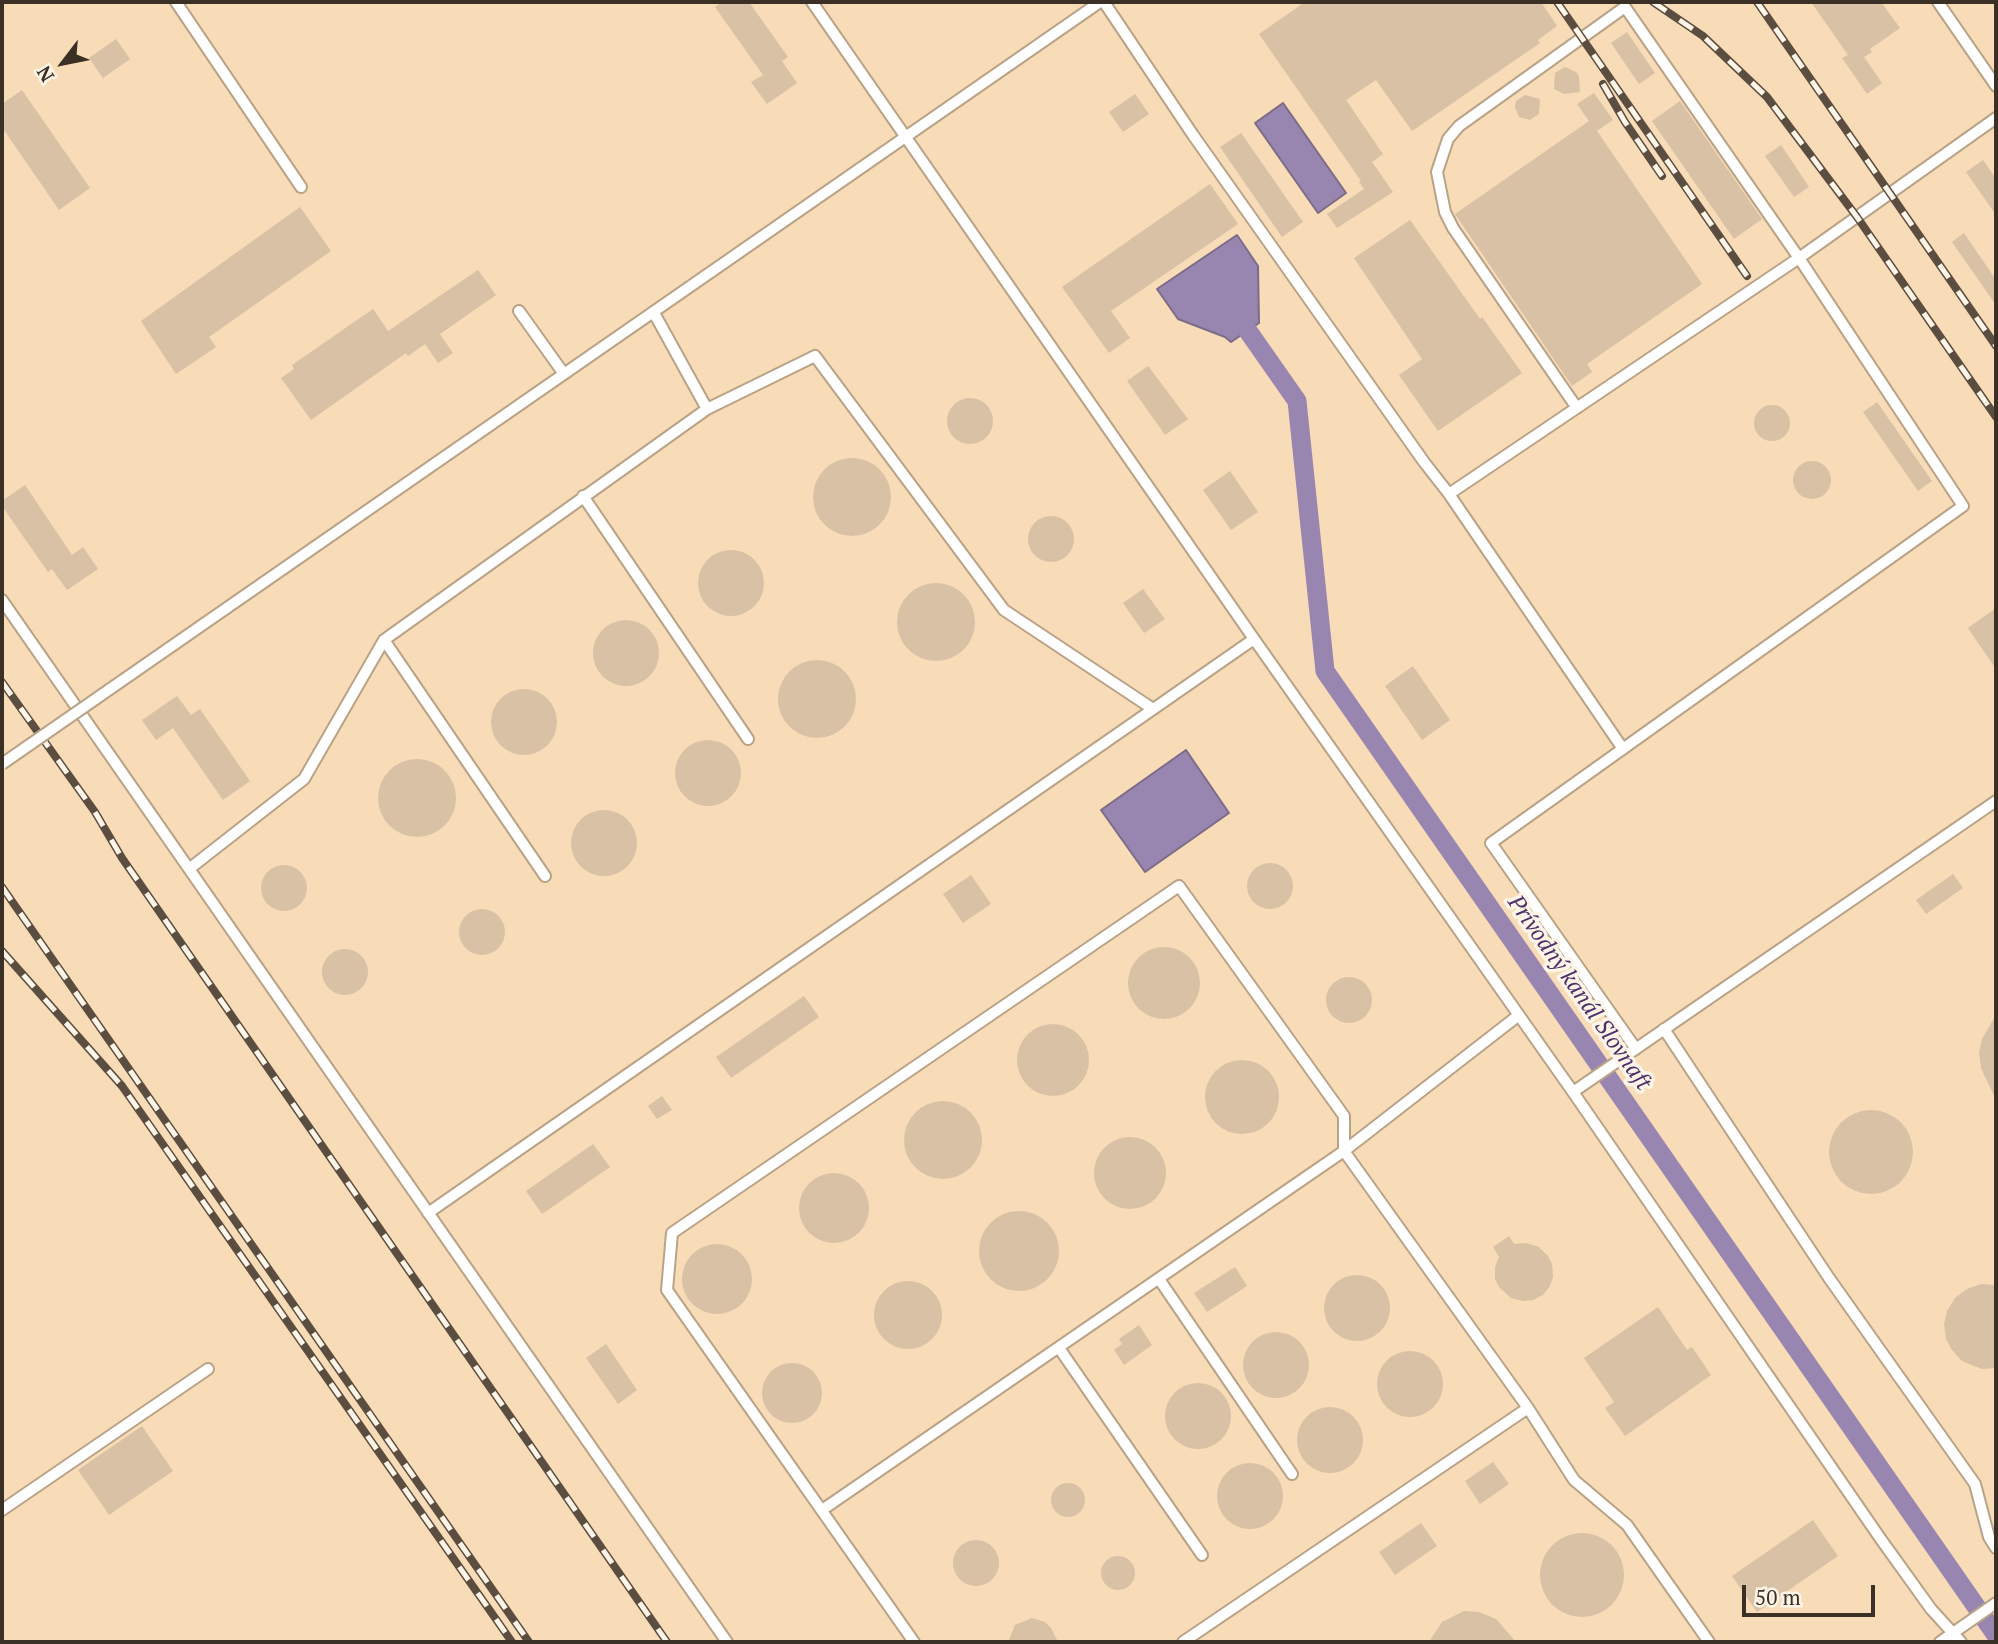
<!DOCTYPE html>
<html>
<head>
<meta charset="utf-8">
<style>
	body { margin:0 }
	#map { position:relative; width:1998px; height:1644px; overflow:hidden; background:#fce4c7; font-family:"PT Serif",serif }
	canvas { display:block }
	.frame { position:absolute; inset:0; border:4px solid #3a3025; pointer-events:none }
	.north { position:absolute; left:28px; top:28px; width:70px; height:70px; -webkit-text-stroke:5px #fef4e8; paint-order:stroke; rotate:238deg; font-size:19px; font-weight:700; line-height:28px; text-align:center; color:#3a3025 }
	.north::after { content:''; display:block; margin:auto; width:24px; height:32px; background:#3a3025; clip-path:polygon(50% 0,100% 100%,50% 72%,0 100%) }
	.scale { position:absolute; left:1742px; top:1585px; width:133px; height:32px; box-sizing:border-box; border:4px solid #3a3025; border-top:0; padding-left:9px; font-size:21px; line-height:24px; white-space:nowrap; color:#3a3025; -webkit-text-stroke:5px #fef4e8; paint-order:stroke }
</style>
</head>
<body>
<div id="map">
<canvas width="1998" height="1644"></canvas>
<div class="frame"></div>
<div class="north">N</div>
<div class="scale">50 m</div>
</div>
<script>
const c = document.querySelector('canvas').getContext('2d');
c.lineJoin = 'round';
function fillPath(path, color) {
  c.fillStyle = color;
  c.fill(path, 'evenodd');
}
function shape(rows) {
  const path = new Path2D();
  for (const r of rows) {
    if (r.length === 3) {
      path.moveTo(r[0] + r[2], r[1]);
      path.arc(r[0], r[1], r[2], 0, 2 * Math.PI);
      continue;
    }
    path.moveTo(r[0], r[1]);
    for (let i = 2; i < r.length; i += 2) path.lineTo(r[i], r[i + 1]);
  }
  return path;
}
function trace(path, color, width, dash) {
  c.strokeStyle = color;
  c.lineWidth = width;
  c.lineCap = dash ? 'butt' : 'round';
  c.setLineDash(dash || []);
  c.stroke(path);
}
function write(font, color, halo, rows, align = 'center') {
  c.font = font + ' "PT Serif",serif';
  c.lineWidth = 7;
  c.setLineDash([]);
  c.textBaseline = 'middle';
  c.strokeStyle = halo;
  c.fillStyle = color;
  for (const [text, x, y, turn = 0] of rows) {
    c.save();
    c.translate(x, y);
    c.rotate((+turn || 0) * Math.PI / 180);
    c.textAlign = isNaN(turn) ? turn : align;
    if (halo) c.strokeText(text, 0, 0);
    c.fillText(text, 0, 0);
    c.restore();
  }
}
fillPath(shape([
	[2,2,1996,2,1996,1642,2,1642]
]), '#f8dbb7');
const water = shape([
	[1283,103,1346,193,1318,213,1255,123,1283,103],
	[1237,235,1258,266,1259,323,1231,342,1225,337,1178,319,1157,289,1237,235],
	[1186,750,1229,813,1145,872,1101,810,1186,750]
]);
fillPath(water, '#9886b1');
trace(water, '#7c6c87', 2);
trace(shape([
	[1248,331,1297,401,1325,671,1996,1635]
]), '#9886b1', 19);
fillPath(shape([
	[722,2,749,2,788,57,782,61,797,83,767,104,751,82,763,75,715,7],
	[1305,2,1541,2,1557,26,1538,40,1540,43,1412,131,1376,80,1346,100,1383,154,1372,162,1393,192,1337,228,1327,214,1364,189,1359,182,1361,181,1259,34],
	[1811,2,1881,2,1900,28,1870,49,1872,52,1864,57,1882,83,1867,94,1842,58,1848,55],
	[1627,32,1655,73,1639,84,1611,43],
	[116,39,130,59,103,78,89,58],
	[1565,67,1576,72,1579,76,1580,92,1564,94,1554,89,1555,73],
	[22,90,90,188,59,210,2,127,2,104],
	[1594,93,1613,120,1597,131,1702,284,1587,364,1592,372,1572,386,1455,214,1589,121,1577,104],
	[1135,94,1149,114,1123,132,1109,112],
	[1525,95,1540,99,1539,114,1530,120,1519,117,1515,107,1516,101],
	[1680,101,1762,219,1734,239,1652,121],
	[1241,133,1303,222,1282,237,1220,147],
	[1781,145,1809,187,1794,197,1765,156],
	[1983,160,1996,179,1996,215,1966,172],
	[1210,184,1238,224,1111,311,1130,338,1109,353,1062,287],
	[300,207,331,251,209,337,216,347,176,374,141,321],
	[1410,220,1480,319,1482,317,1522,373,1438,431,1399,375,1422,359,1354,258],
	[1964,233,1996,280,1996,305,1952,242],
	[478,270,496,295,440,334,453,353,438,363,425,344,408,356,406,353,311,420,281,378,294,369,292,365,373,309,388,331],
	[1148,366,1188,419,1165,435,1127,381],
	[970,421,23],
	[1877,402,1932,481,1918,491,1863,412],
	[1772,423,18],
	[852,497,39],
	[1812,480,19],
	[1230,471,1258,512,1231,530,1203,490],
	[25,485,72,555,83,547,98,569,67,590,52,569,48,572,2,506,2,501],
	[1051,539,23],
	[731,583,33],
	[936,622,39],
	[1143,589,1165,619,1144,633,1123,603],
	[1996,608,1996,669,1968,628],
	[626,653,33],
	[817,699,39],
	[1413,666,1450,720,1422,740,1385,686],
	[524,722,33],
	[177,696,191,715,200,709,250,781,223,800,173,728,156,740,142,720],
	[708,773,33],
	[417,798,39],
	[604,843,33],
	[1270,886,23],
	[284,888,23],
	[1953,874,1963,888,1926,914,1916,900],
	[971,875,991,904,963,923,943,894],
	[482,932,23],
	[1164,983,36],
	[345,972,23],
	[1349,1000,23],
	[804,996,819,1017,731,1078,716,1057],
	[1996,1015,1996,1100,1981,1068,1979,1053,1982,1039],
	[1053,1060,36],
	[1242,1097,37],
	[662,1096,672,1110,657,1119,648,1106],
	[943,1140,39],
	[1871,1152,42],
	[1130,1173,36],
	[593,1144,610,1167,542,1214,526,1191],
	[834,1208,35],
	[1019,1251,40],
	[1509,1236,1514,1244,1526,1243,1539,1247,1548,1256,1552,1264,1553,1277,1550,1286,1543,1295,1533,1300,1523,1301,1511,1298,1499,1287,1495,1279,1495,1267,1499,1257,1493,1247],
	[717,1279,35],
	[1235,1267,1247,1286,1207,1312,1194,1293],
	[1357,1308,33],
	[908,1315,34],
	[1981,1284,1996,1285,1996,1368,1982,1369,1962,1361,1952,1350,1946,1339,1944,1324,1947,1311,1955,1298,1967,1289],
	[1658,1307,1687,1350,1692,1347,1711,1375,1625,1436,1605,1408,1614,1402,1584,1358],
	[1139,1325,1152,1345,1124,1365,1114,1350,1122,1344,1119,1339],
	[1276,1365,33],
	[606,1344,637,1390,618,1404,586,1358],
	[1410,1384,33],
	[792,1393,30],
	[1198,1416,33],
	[1330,1440,33],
	[142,1426,173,1471,109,1515,78,1470],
	[1493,1462,1509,1484,1480,1504,1465,1481],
	[1250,1496,33],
	[1068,1500,17],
	[1813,1520,1838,1556,1757,1612,1732,1576],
	[1421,1523,1437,1546,1395,1575,1379,1552],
	[1582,1575,42],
	[976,1563,23],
	[1118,1573,17],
	[1464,1611,1479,1612,1496,1619,1516,1642,1429,1642,1442,1622],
	[1032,1618,1045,1622,1051,1628,1058,1642,1008,1642,1015,1625]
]), '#d8c1a4');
const service = shape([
	[176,2,301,187],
	[812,2,1254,639,1573,1092,1880,1538,1931,1609,1961,1642],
	[1104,2,1193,135,1424,462,1449,494,1799,258,1996,118],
	[1938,2,1996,86],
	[519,311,564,374],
	[1577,408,1453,228,1445,212,1437,172,1448,139,1459,126,1625,7,1799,258,1963,506,1491,843,1636,1049],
	[707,409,815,356,1004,610,1153,709],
	[1449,494,1623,749],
	[583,496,748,739],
	[2,600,727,1642],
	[384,640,545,876],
	[110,689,1100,2],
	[189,869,304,779,384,640,707,409,654,313],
	[1664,1029,1829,1278,1975,1484,1989,1537,1996,1548],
	[1573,1092,1996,801],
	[428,1213,1254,639],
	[1159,1279,1292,1474],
	[1059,1348,1202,1555],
	[2,1510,208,1369],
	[822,1510,1344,1151,1519,1015],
	[914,1642,667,1290,672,1233,1179,886,1344,1116,1344,1151,1528,1408,1574,1480,1627,1525,1709,1642],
	[1183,1642,1528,1408],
	[1940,1642,1996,1603]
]);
trace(service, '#b9a387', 14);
trace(service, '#fff', 10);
const rail = shape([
	[1557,2,1747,276],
	[1653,2,1703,36,1767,97,1857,217,1996,417],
	[1757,2,1996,346],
	[1603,84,1625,122,1662,176],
	[2,682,95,812,122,858,667,1642],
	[2,887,529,1642],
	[2,951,122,1086,512,1642]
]);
trace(rail, '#5b4e40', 8);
trace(rail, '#fef4e8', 5, [16]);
const serviceBridge = shape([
	[2,764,110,689]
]);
trace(serviceBridge, '#b9a387', 14, []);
trace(serviceBridge, '#fff', 10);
write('italic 23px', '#4c3169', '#fef4e8', [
	["Prívodný kanál Slovnaft",1579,993,55]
]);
</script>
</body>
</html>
